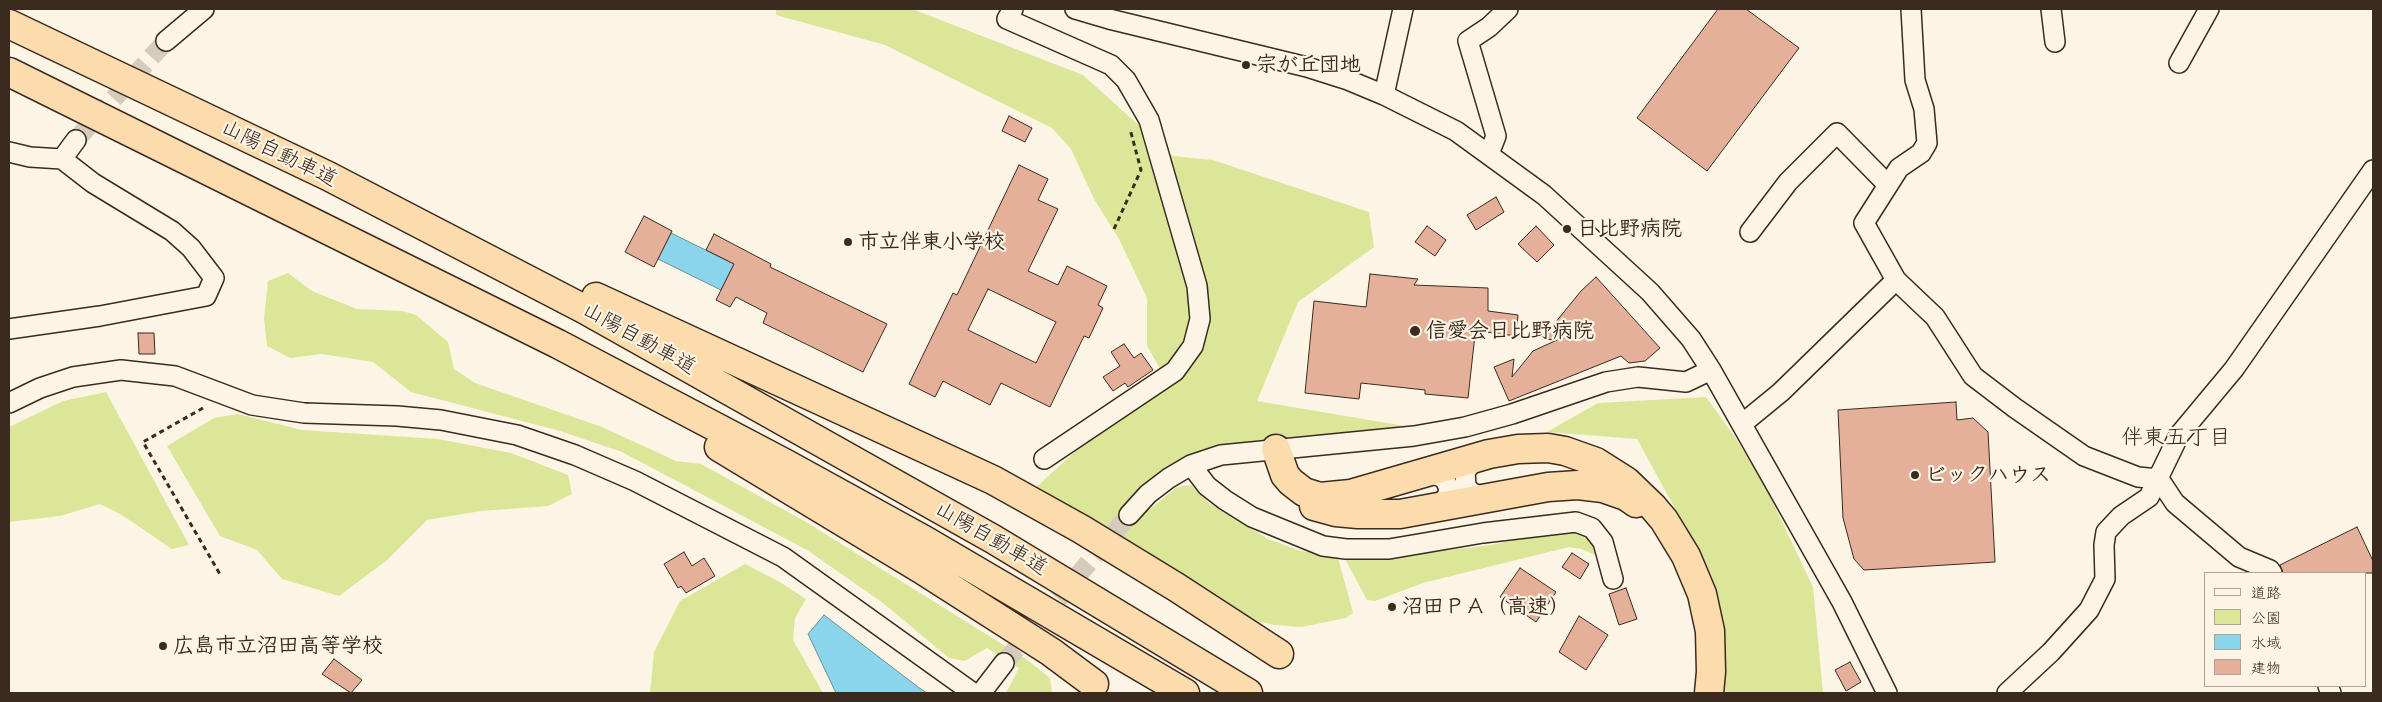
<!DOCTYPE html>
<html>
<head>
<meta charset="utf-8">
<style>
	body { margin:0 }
	#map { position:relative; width:2382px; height:702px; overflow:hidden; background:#fcf5e5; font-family:Caveat,"Klee One",sans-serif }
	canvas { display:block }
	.frame { position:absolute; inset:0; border:10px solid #3b2a1e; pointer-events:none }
	.legend { position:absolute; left:2204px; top:572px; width:162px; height:115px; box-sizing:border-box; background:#fcf5e5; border:1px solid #afa495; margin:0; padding:6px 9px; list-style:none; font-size:15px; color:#3b2a1e }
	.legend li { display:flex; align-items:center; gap:10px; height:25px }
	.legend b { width:25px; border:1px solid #afa495 }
</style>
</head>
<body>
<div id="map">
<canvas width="2382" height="702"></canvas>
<div class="frame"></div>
<ul class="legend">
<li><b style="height:6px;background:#fcf5e5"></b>道路</li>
<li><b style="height:14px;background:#dbe699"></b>公園</li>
<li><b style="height:14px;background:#8bd5ec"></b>水域</li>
<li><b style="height:14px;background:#e5b099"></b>建物</li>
</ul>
</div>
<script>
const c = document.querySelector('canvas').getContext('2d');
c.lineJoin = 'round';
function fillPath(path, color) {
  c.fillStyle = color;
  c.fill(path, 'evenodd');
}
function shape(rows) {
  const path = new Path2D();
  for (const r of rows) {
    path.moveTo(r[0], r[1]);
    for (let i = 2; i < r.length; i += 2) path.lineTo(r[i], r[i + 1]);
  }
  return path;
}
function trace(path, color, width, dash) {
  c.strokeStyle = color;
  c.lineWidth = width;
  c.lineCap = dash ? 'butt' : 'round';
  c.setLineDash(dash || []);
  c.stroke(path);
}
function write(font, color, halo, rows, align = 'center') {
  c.font = font + ' Caveat,"Klee One",sans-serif';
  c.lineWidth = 4.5;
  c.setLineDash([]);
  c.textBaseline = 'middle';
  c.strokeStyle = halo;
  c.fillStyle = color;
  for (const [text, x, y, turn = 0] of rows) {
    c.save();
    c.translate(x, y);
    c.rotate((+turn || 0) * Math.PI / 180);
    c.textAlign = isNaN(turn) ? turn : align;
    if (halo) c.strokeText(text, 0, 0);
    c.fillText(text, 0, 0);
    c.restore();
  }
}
fillPath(shape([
	[776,9,912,9,1083,75,1173,156,1213,160,1369,212,1374,247,1298,302,1257,401,1422,429,1351,437,1271,440,1235,445,1182,459,1134,493,1149,510,1177,487,1191,485,1209,503,1268,539,1301,551,1337,554,1353,613,1346,618,1302,627,1275,625,1237,617,1032,491,1162,372,1147,346,1147,298,1119,239,1094,199,1071,149,1052,128,885,45,776,15],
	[288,273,312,291,357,309,402,311,416,315,448,342,454,369,475,383,602,427,676,461,701,464,806,522,1026,659,1050,678,1052,693,1006,693,1019,668,987,648,965,661,949,658,883,603,807,550,622,452,560,431,411,392,373,362,322,354,290,358,267,346,264,318,268,281],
	[106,392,189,545,172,549,122,515,100,504,60,516,9,522,9,427,63,401],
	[1706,397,1735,437,1767,490,1813,587,1823,693,1724,693,1713,595,1683,523,1637,439,1547,432,1598,403],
	[238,414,302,430,438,439,511,453,568,475,572,494,548,506,481,511,427,520,386,561,339,596,282,579,257,550,220,536,167,446,214,418],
	[1557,531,1581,532,1593,542,1598,556,1581,549,1569,547,1423,583,1375,601,1367,600,1344,557,1388,557,1491,545],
	[745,564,778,581,806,599,795,618,793,640,823,693,650,693,654,652,680,601]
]), '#dbe699');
const water = shape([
	[671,233,734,264,721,290,658,259,671,233],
	[824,615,918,687,927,693,836,693,808,634,824,615]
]);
fillPath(water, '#8bd5ec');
trace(water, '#6b919a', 1);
const building = shape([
	[1718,9,1746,9,1799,48,1707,171,1637,118,1718,9],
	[1009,116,1032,128,1025,142,1002,131,1009,116],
	[1019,165,1048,179,1038,200,1058,209,1028,271,1058,285,1067,266,1107,286,1098,305,1103,308,1089,338,1084,336,1050,407,1001,383,990,405,943,381,935,397,909,384,953,293,957,295,1019,165],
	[988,289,1056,322,1036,363,968,330,988,289],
	[1496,197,1504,212,1476,230,1467,215,1496,197],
	[644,216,672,231,654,267,625,252,644,216],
	[1427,226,1446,240,1435,256,1415,242,1427,226],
	[1536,226,1554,245,1537,262,1518,244,1536,226],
	[714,234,771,264,770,267,887,324,863,372,763,323,767,313,736,297,730,307,716,300,734,264,706,250,714,234],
	[1370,274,1418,279,1414,285,1488,288,1488,311,1518,315,1516,336,1478,331,1476,326,1468,398,1425,394,1425,390,1361,383,1359,399,1305,393,1314,301,1366,307,1370,274],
	[1596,277,1660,348,1645,361,1629,363,1621,356,1509,401,1494,367,1514,359,1512,377,1533,351,1557,340,1542,339,1581,291,1596,277],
	[138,333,154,333,155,354,139,354,138,333],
	[1124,344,1134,358,1141,353,1153,370,1128,387,1125,383,1113,391,1103,377,1120,366,1111,352,1124,344],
	[1956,402,1957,420,1973,418,1988,432,1995,562,1864,570,1854,559,1843,518,1838,410,1956,402],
	[2357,527,2373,561,2373,573,2283,573,2280,565,2357,527],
	[684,552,692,566,704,558,715,576,686,593,681,586,678,588,664,564,684,552],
	[1572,553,1589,564,1580,579,1562,567,1572,553],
	[1520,568,1556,592,1536,622,1500,597,1520,568],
	[1626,588,1637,619,1619,625,1609,594,1626,588],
	[1579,616,1608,635,1586,670,1559,652,1579,616],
	[334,659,362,680,351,693,322,674,334,659],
	[1850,662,1861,682,1846,691,1835,670,1850,662]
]);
fillPath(building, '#e5b099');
trace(building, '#3b2a1e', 1);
trace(shape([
	[76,140,166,41],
	[1004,663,1129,515]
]), '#d5ccbd', 19, [19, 9]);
const minor = shape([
	[1013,9,1007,19,1111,65,1126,80,1149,120,1197,286,1200,319,1193,346,1175,371,1044,459],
	[1075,9,1109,19,1307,67,1348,80,1384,95,1456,131,1544,195,1650,292,1691,339,1711,370,1842,602,1887,693],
	[1911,9,1915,80,1924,109,1927,143,1921,153,1899,168,1864,223,1896,280,1935,317,1973,376,2015,408,2084,456,2138,477,2159,479,2175,503,2239,557,2270,570,2272,573],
	[2051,9,2055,42],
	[166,41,204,9],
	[2179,63,2209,9],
	[1384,95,1403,9],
	[9,152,30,157,62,159,93,183,172,231,191,248,214,278,206,296,100,316,9,329],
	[1489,154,1496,136,1468,41,1489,27,1508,9],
	[62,159,76,140],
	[1750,232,1788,182,1837,133,1888,185],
	[9,403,40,388,73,377,121,370,175,376,252,405,304,413,397,416,441,420,517,435,575,455,635,481,783,557,973,693],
	[1742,424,1781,392,1896,280],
	[1476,458,1465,472,1466,486,1471,492,1486,499],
	[1191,465,1207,486,1225,500,1252,517,1323,546,1346,549,1389,549,1483,533,1576,522,1592,528,1603,542,1613,579],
	[1428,472,1444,478,1448,486,1449,493,1438,508],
	[1129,515,1148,494,1169,478,1191,465,1221,455,1414,436,1465,427,1512,414,1606,382,1638,377,1686,382,1711,370],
	[2328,686,2331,693],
	[981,693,1004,663],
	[2007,693,2051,652,2089,610,2105,579,2104,545,2106,532,2121,516,2149,497,2179,435,2234,369,2373,170]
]);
const highway = shape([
	[9,24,328,176,584,309,993,539,1248,693],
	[9,72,558,344,786,464,926,541,1185,693],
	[596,297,993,480,1081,529,1176,587,1279,654],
	[719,447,921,569,1051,652,1094,684],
	[1276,449,1285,475,1291,482,1304,492,1320,497,1351,494,1489,454,1518,449,1548,448,1565,451,1596,462,1626,481,1653,507,1664,520,1686,556,1702,594,1710,631,1711,672,1709,693],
	[1314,506,1336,512,1358,514,1400,514,1548,487,1578,485,1603,488,1626,496,1636,503]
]);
trace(minor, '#3b2a1e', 22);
trace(highway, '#3b2a1e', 31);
trace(shape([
	[1114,229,1141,170,1130,129],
	[203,408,143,442,221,576]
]), '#3b2a1e', 3, [5, 4]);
trace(minor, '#fcf5e5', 19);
trace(highway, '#fcdcac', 28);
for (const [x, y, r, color] of [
	[1246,65,5,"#3b2a1e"],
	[1567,229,5,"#3b2a1e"],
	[848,242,5,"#3b2a1e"],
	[1415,331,6,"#3b2a1e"],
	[1915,475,5,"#3b2a1e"],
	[1392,607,5,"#3b2a1e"],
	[163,646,5,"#3b2a1e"]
]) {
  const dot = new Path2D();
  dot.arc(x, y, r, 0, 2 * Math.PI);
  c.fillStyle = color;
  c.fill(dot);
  trace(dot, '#fcf5e5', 2);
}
write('bold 21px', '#3b2a1e', '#fcf5e5', [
	["宗が丘団地",1256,65],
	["日比野病院",1577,229],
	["市立伴東小学校",858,242],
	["信愛会日比野病院",1426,331],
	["ビックハウス",1925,475],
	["沼田ＰＡ（高速）",1402,607],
	["広島市立沼田高等学校",173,646]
], 'left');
write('21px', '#3b2a1e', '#fcf5e5', [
	["山陽自動車道",279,154,26],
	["山陽自動車道",639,339,29],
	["山陽自動車道",991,539,30]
]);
write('22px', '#3b2a1e', '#fcf5e5', [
	["伴東五丁目",2176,438]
]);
</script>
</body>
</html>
